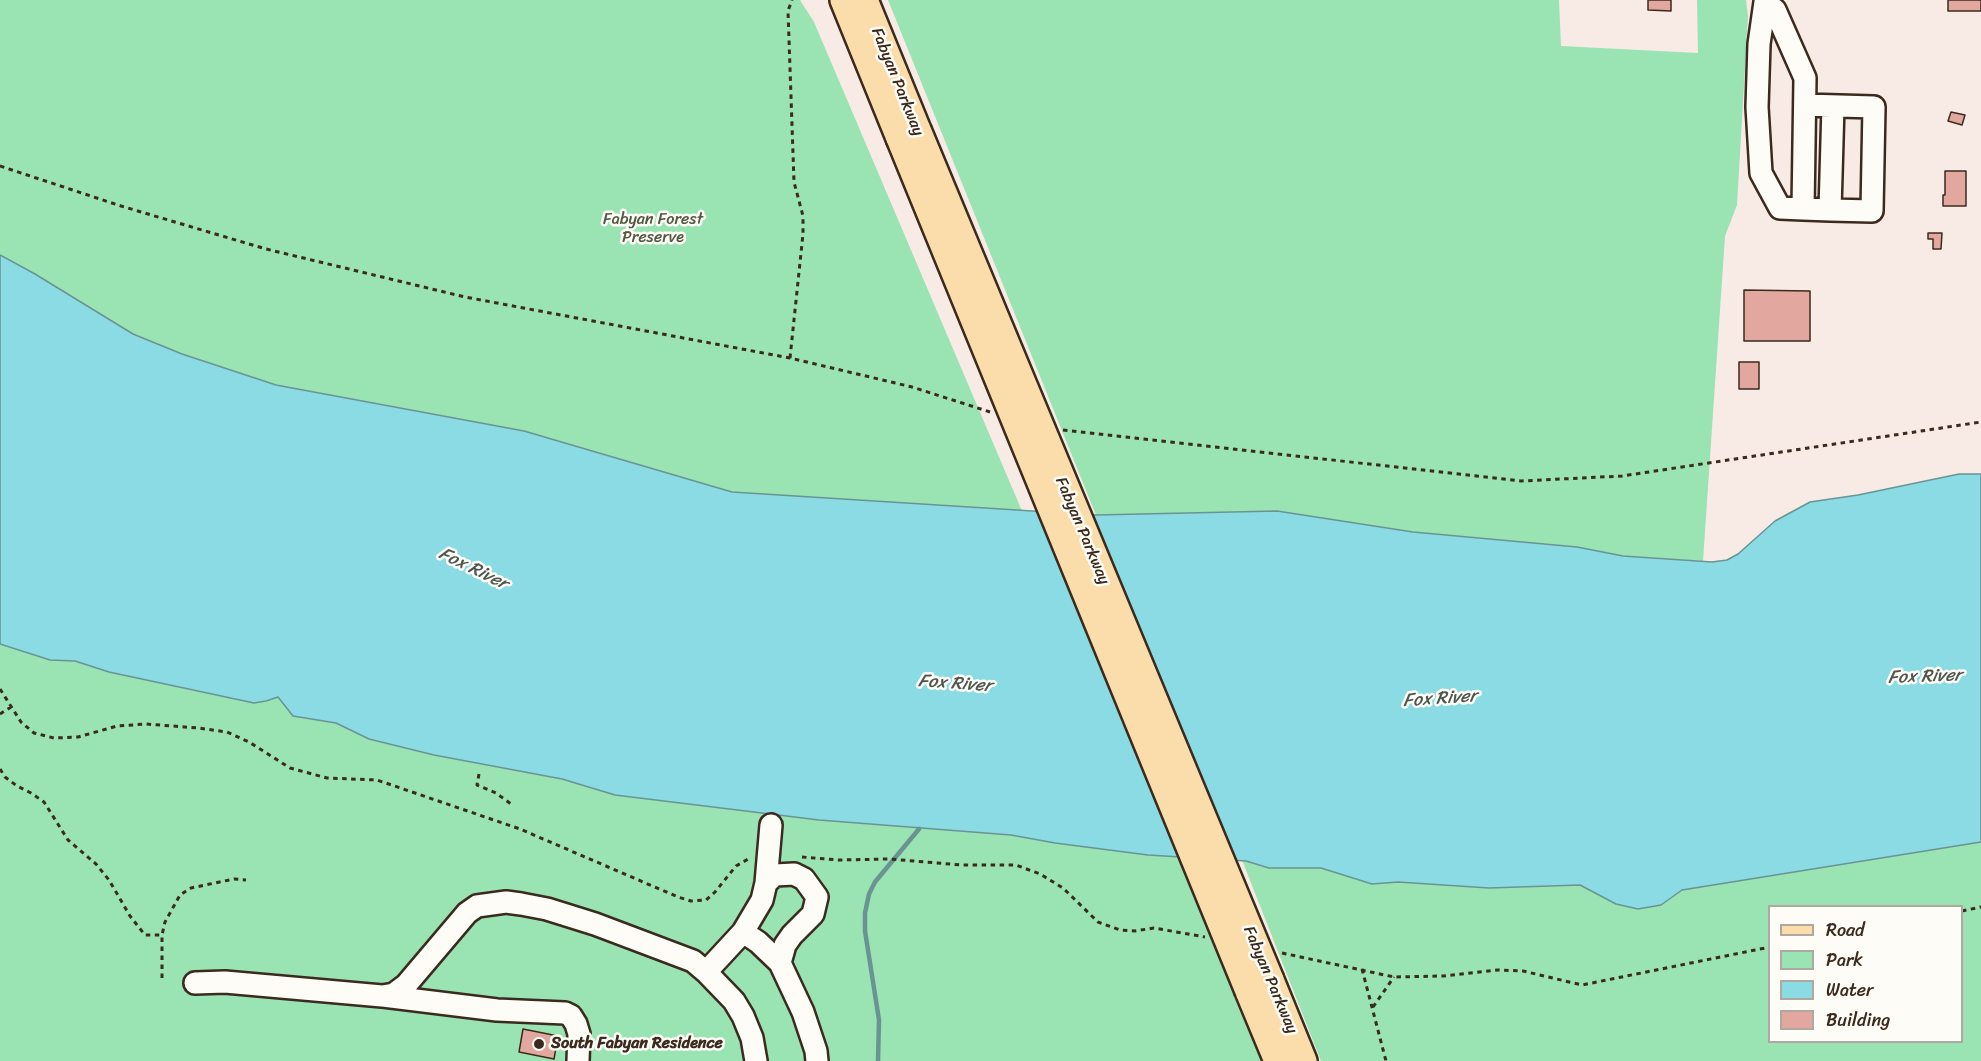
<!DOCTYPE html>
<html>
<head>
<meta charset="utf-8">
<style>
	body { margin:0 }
	#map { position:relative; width:1981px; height:1061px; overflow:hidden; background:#f8ebe5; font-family:Sriracha,sans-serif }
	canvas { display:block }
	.legend { position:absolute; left:1768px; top:905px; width:195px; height:138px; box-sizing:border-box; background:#fdfcf7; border:2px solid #afa8a0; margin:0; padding:8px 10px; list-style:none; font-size:18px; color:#3b2a1e }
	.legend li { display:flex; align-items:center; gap:12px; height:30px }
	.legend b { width:30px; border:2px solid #afa8a0 }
</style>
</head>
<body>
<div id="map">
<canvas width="1981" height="1061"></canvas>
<ul class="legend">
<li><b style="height:8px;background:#fbddab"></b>Road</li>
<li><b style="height:16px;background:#9ae3b2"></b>Park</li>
<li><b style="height:16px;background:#8adbe3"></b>Water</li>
<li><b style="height:16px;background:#e2a89f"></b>Building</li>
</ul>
</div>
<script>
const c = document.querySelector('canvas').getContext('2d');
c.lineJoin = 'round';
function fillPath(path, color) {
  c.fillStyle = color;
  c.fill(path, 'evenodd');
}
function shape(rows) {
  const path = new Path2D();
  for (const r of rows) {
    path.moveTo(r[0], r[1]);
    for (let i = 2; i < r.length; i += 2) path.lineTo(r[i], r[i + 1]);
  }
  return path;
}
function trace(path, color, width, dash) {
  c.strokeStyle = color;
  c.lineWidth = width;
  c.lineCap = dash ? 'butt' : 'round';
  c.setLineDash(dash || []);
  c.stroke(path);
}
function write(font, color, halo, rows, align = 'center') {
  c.font = font + ' Sriracha,sans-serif';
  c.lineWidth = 5;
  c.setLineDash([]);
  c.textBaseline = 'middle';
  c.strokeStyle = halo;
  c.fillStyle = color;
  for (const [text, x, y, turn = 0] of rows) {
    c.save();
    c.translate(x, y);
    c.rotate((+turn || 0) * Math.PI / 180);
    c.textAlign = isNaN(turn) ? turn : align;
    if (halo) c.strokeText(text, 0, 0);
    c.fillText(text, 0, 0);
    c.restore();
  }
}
fillPath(shape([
	[0,0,800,0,814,22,1022,511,732,492,524,431,276,385,182,354,133,334,35,274,0,255],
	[888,0,1559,0,1561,46,1698,53,1697,0,1746,0,1748,16,1737,205,1725,236,1703,561,1623,556,1577,547,1413,532,1277,511,1096,515],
	[0,644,50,660,75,661,109,672,254,703,266,701,278,697,293,716,336,723,369,739,434,755,562,779,615,795,819,820,1011,835,1055,843,1148,855,1182,857,1266,1061,0,1061],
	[1981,842,1981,1061,1321,1061,1242,860,1269,868,1321,868,1372,884,1398,882,1489,888,1580,885,1616,904,1661,905,1682,890],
	[1770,906,1962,906,1962,1042,1770,1042]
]), '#9ae3b2');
const water = shape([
	[0,255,35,274,133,334,182,354,276,385,524,431,732,492,1096,515,1277,511,1413,532,1577,547,1623,556,1712,562,1727,560,1738,554,1775,521,1810,502,1858,495,1959,474,1981,474,1981,842,1682,890,1661,905,1638,909,1616,904,1580,885,1489,888,1398,882,1372,884,1321,868,1269,868,1246,861,1148,855,1055,843,1011,835,819,820,615,795,562,779,434,755,369,739,336,723,293,716,278,697,266,701,254,703,109,672,75,661,50,660,0,644,0,255]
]);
fillPath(water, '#8adbe3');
trace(water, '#6a9494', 1.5);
trace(shape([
	[878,1061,879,1020,865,931,865,913,869,894,875,882,919,829]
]), '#6a9494', 4.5);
const building = shape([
	[1648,0,1671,0,1671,11,1648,10,1648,0],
	[1948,0,1981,0,1981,11,1948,11,1948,0],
	[1951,112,1965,115,1962,125,1948,121,1951,112],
	[1945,171,1966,171,1966,206,1943,206,1943,195,1945,195,1945,171],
	[1928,233,1942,233,1941,249,1933,249,1933,239,1928,239,1928,233],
	[1744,290,1810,291,1810,341,1744,341,1744,290],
	[1739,362,1759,362,1759,389,1739,389,1739,362],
	[523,1029,558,1036,554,1059,519,1052,523,1029]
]);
fillPath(building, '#e2a89f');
trace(building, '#3b2a1e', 1.5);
const minor = shape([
	[1803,209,1805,78,1775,10,1765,2,1759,44,1757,107,1761,173,1780,208,1803,209,1830,210,1872,211,1874,107,1805,105],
	[1830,210,1833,106],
	[766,883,775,875,794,874,804,879,817,897,813,914,792,935,785,945,780,963],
	[743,932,758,942,780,963,803,1012,816,1051,817,1061],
	[706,972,743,932,762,900,766,883,771,825],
	[195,983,225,982,382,996,394,994,406,985,467,913,477,906,506,902,521,904,547,909,595,924,693,961,706,972,734,1001,743,1016,752,1038,756,1061],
	[383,996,497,1010,565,1013,571,1016,576,1024,579,1034,578,1061]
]);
const major = shape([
	[844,0,900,138],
	[864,0,917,130],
	[1270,980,1303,1061],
	[1249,991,1278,1061]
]);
trace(minor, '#3b2a1e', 26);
trace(major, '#3b2a1e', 32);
trace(shape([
	[0,166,121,206,266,249,465,297,790,358,912,387,990,412],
	[790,358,803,234,803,216,794,182,788,11,792,0],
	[1063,430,1521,481,1622,476,1981,422],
	[0,689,21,722,34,733,54,738,78,737,117,726,146,724,198,728,227,732,249,742,290,768,327,778,377,780,520,829,678,897,691,901,706,900,715,892,736,866,750,858],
	[0,714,11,707],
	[0,769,5,777,17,786,31,793,44,802,68,840,96,864,109,880,130,916,145,935,162,935],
	[479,774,477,785,496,793,511,804],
	[802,857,838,860,889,859,961,865,1016,865,1040,874,1063,888,1098,922,1120,930,1135,931,1154,928,1205,937],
	[1962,911,1981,907],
	[1282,953,1394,977,1443,976,1498,970,1523,971,1582,985,1770,947],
	[1362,969,1386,1061],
	[162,978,162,935,165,922,180,895,191,888,234,879,246,880],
	[1373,1007,1394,977]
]), '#3b2a1e', 3, [4.5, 4.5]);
trace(minor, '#fdfcf7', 21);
trace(major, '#fbddab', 27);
const majorBridge = shape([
	[917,130,1270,980],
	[900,138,1249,991]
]);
trace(majorBridge, '#3b2a1e', 32, []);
trace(majorBridge, '#fbddab', 27);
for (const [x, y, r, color] of [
	[539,1044,6,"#3b2a1e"]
]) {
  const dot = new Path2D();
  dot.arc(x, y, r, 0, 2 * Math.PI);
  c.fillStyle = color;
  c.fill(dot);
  trace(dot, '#fdfcf7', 2);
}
write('16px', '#3b2a1e', '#fdfcf7', [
	["Fabyan Parkway",897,82,68],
	["Fabyan Parkway",1082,531,67],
	["Fabyan Parkway",1270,980,67]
]);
write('16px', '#535843', '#fdfcf7', [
	["Fabyan Forest",653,220],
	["Preserve",653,238]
]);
write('bold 16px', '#3b2a1e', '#fdfcf7', [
	["South Fabyan Residence",551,1044]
], 'left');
write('italic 18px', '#4f564f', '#fdfcf7', [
	["Fox River",473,569,26],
	["Fox River",1925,677,-2],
	["Fox River",955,684,4],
	["Fox River",1440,699,-4]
]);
</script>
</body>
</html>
